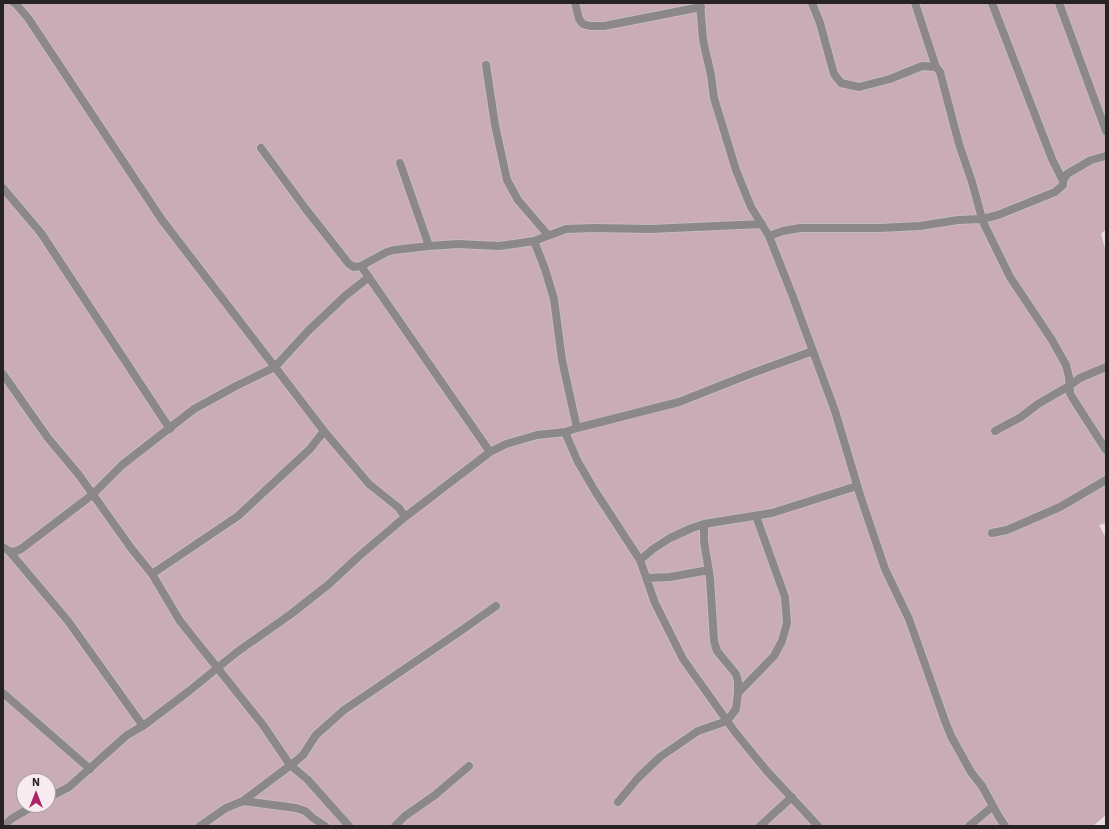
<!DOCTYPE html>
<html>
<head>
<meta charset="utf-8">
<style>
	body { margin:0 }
	#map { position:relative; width:1109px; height:829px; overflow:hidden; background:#eadee2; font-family:"IBM Plex Sans",sans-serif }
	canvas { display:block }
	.frame { position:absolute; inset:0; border:4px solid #272223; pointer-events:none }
	.north { position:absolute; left:16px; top:773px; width:40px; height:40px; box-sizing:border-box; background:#f8ebef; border:1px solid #a49b9d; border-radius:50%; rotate:0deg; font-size:11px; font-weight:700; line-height:16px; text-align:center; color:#272223 }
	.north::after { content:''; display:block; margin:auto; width:14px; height:18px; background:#ab2266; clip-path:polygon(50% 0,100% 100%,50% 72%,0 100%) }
</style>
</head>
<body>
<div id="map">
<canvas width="1109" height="829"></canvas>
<div class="frame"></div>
<div class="north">N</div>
</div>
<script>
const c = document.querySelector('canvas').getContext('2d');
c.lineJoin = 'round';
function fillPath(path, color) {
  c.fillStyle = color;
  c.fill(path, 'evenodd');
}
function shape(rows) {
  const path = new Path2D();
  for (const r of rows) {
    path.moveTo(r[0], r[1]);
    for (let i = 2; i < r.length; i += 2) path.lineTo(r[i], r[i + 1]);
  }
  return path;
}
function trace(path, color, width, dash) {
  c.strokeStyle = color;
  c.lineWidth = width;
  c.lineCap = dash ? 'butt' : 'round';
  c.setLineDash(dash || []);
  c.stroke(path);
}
fillPath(shape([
	[3,3,1106,3,1106,229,1101,234,1106,252,1106,523,1099,525,1106,538,1106,815,1093,826,3,826],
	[24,781,48,781,48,805,24,805]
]), '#c9acb5');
const minor = shape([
	[14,3,16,4,28,18,162,220,324,431,369,484,399,508,405,517,358,557,329,584,291,614,237,652,189,691,143,726,127,735,69,787,48,798],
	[575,3,579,19,583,24,590,26,604,26,701,7],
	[700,3,703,40,711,75,714,98,736,170,751,207,769,236,793,297,835,411,860,495,885,569,909,619,945,721,951,736,971,772,982,786,999,817,1005,826],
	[812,3,820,23,834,74,841,83,859,87,890,79,922,66,936,67,940,72,959,144,972,182,983,222,1010,277,1052,340,1066,365,1069,377,1070,393,1072,397,1106,450],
	[915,3,936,67],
	[992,3,1052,159,1063,181],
	[1059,3,1106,131],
	[486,65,495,125,507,180,518,200,548,235],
	[261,148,305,208,349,264,354,267,361,266,387,252,394,250,429,246,458,244,499,246,514,244,534,241,566,229,594,228,651,229,762,224],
	[400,163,429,246],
	[3,188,41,233,170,429],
	[769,236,783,231,800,228,879,228,920,226,958,220,982,219,998,215,1055,192,1063,185,1063,181,1067,174,1091,160,1106,156],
	[534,241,545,269,554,299,562,360,577,428],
	[361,266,490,452,506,444,537,435,565,432,577,428,679,402,750,374,813,351],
	[3,374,48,438,79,475,131,548,152,574,180,621,263,725,290,765,307,779,349,826],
	[995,431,1021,417,1038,404,1069,386,1080,378,1106,367],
	[565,432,578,462,595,491,640,560,655,603,683,659,735,732,766,770,818,826],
	[405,517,490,452],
	[992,533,1007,530,1060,507,1106,480],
	[3,547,9,551,14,552,21,549,92,495,122,465,194,409,236,386,275,367,308,331,345,296,369,277],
	[9,551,68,621,143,726],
	[640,560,653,549,670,538,692,528,704,524],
	[152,574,238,516,310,449,324,431],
	[647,578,670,577,709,570],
	[3,693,90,769],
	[738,693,774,656,782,641,787,623,785,597,756,516],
	[243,801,296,808,305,811,313,818,325,826],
	[618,802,638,778,660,757,698,731,727,721,736,709,738,693,738,681,736,674,717,651,714,641,710,578,704,541,704,524,772,513,857,486],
	[4,826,11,819,35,805],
	[200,826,226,808,243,801,296,761,303,755,316,735,344,710,462,630,496,606],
	[395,826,405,816,435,795,469,766],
	[760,826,792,797],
	[969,826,993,806]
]);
trace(minor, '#c7bcc0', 10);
trace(minor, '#8c8788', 8);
</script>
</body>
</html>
